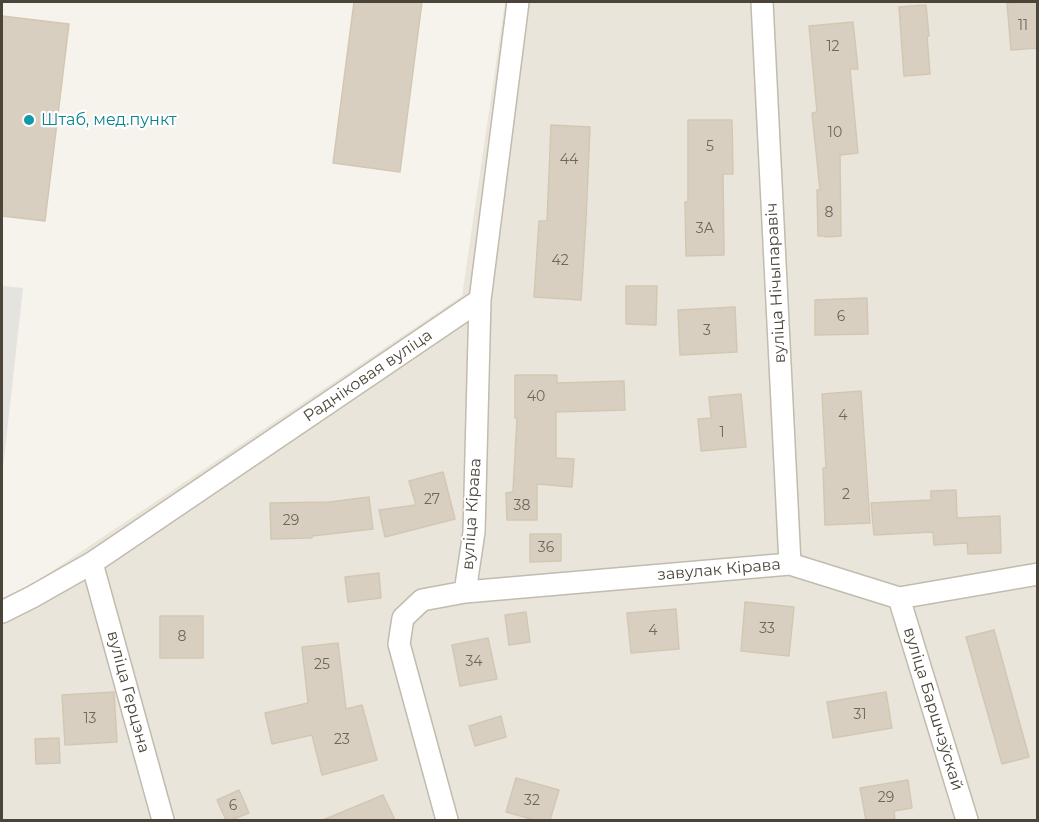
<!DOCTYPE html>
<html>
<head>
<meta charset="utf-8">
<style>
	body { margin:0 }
	#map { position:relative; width:1039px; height:822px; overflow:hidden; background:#f6f3ec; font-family:Montserrat,sans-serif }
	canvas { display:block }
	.frame { position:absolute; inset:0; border:3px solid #4b4439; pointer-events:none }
</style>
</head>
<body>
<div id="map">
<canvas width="1039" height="822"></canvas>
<div class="frame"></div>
</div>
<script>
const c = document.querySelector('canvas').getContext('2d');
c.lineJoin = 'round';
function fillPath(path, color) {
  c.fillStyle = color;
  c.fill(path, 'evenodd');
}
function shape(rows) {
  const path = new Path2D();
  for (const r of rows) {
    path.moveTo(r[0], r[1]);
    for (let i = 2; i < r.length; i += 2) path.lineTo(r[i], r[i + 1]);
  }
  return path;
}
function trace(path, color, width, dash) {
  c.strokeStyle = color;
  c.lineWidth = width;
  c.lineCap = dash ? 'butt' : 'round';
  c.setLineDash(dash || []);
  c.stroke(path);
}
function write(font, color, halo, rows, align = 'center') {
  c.font = font + ' Montserrat,sans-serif';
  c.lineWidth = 4.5;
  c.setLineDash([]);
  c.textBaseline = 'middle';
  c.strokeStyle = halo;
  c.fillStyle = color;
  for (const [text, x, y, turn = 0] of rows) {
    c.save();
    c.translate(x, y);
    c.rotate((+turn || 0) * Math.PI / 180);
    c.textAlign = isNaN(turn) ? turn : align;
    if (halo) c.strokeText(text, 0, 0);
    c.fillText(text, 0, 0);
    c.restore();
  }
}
fillPath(shape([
	[505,2,1037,2,1037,820,2,820,2,604,3,604,462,296]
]), '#eae5da');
fillPath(shape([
	[2,286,23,288,2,477]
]), '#e5e3e0');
const building = shape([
	[354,2,422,2,400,172,333,163,354,2],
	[1025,2,1038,2,1038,48,1011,50,1007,3,1025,2],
	[926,5,929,36,927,36,930,74,904,76,899,7,926,5],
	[2,16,69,24,45,221,2,216,2,16],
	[853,22,858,69,850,69,858,153,840,155,841,236,825,237,825,236,818,236,817,190,820,190,812,113,817,112,809,26,853,22],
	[688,120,732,120,733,174,723,174,724,255,686,256,685,202,688,202,688,120],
	[551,125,590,127,586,220,581,300,534,297,539,221,547,221,551,125],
	[626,286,657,286,656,325,626,324,626,286],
	[867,298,868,334,815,335,815,300,867,298],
	[735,307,737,352,680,355,678,310,735,307],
	[515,375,557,375,557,383,624,381,625,410,556,412,556,458,574,459,572,487,537,484,537,520,507,520,506,493,513,492,517,418,515,418,515,375],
	[861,391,870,523,825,525,823,468,826,468,822,394,861,391],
	[741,394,746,447,701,451,698,419,711,418,709,397,741,394],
	[443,472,455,519,385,537,379,510,416,505,409,481,443,472],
	[956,490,957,518,1000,516,1001,553,968,554,967,543,934,545,933,532,874,535,871,503,931,500,931,491,956,490],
	[369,497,373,529,312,536,312,538,271,539,270,503,329,502,369,497],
	[530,534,561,534,561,561,530,562,530,534],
	[379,573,381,598,348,602,345,577,379,573],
	[745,602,794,607,789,656,741,651,745,602],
	[676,609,679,649,631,653,627,613,676,609],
	[526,612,530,642,509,645,505,615,526,612],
	[160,616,203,616,203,658,160,658,160,616],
	[994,630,1029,757,1002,764,966,637,994,630],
	[488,638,497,679,460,686,452,645,488,638],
	[338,643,346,709,362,705,377,760,322,775,312,735,272,744,265,713,308,703,302,647,338,643],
	[114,692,117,742,65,745,62,695,114,692],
	[886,692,892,728,833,738,827,702,886,692],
	[501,716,506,737,475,746,469,726,501,716],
	[59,738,60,763,36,764,35,739,59,738],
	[516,778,559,790,550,820,535,820,506,812,516,778],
	[908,780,912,808,894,811,895,820,866,820,860,788,908,780],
	[239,790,249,813,231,820,226,820,217,800,239,790],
	[383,795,395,820,323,820,383,795]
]);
fillPath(building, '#d8cfc1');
trace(building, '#d3c7b4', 1.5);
const minor = shape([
	[762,2,790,564],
	[92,563,163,820],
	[465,592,790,564,899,598,1038,574],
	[899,598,967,820],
	[2,612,32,597,92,563,480,300],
	[447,820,399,644,403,618,422,600,465,592,474,532,480,300,518,2]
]);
trace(minor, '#c2bbae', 24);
trace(minor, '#fff', 21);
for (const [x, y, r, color] of [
	[29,120,6,"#0f9aa8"]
]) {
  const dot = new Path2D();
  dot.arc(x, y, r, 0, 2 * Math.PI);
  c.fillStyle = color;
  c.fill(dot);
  trace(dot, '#fff', 2);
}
write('14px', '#6e675b', null, [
	["11",1023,26],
	["12",833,47],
	["10",835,133],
	["5",710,147],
	["44",569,160],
	["8",829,213],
	["3А",705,229],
	["42",560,261],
	["6",841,317],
	["3",707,331],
	["40",536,397],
	["4",843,416],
	["1",722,433],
	["2",846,495],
	["27",432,500],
	["38",522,506],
	["29",291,521],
	["36",546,548],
	["33",767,629],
	["4",653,631],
	["8",182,637],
	["34",474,662],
	["25",322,665],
	["31",860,715],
	["13",90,719],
	["23",342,740],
	["29",886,798],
	["32",532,801],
	["6",233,806]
]);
write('16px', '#0d838f', '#fff', [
	["Штаб, мeд.пункт",41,120]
], 'left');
write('16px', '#4b4439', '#fff', [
	["вуліца Нічыпаравіч",776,283,-93],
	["Радніковая вуліца",368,376,-34],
	["вуліца Кірава",472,514,-86],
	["завулак Кірава",719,570,-5],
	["вуліца Герцэна",128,692,75],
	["вуліца Баршчэўскай",933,709,73]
]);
</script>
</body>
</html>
